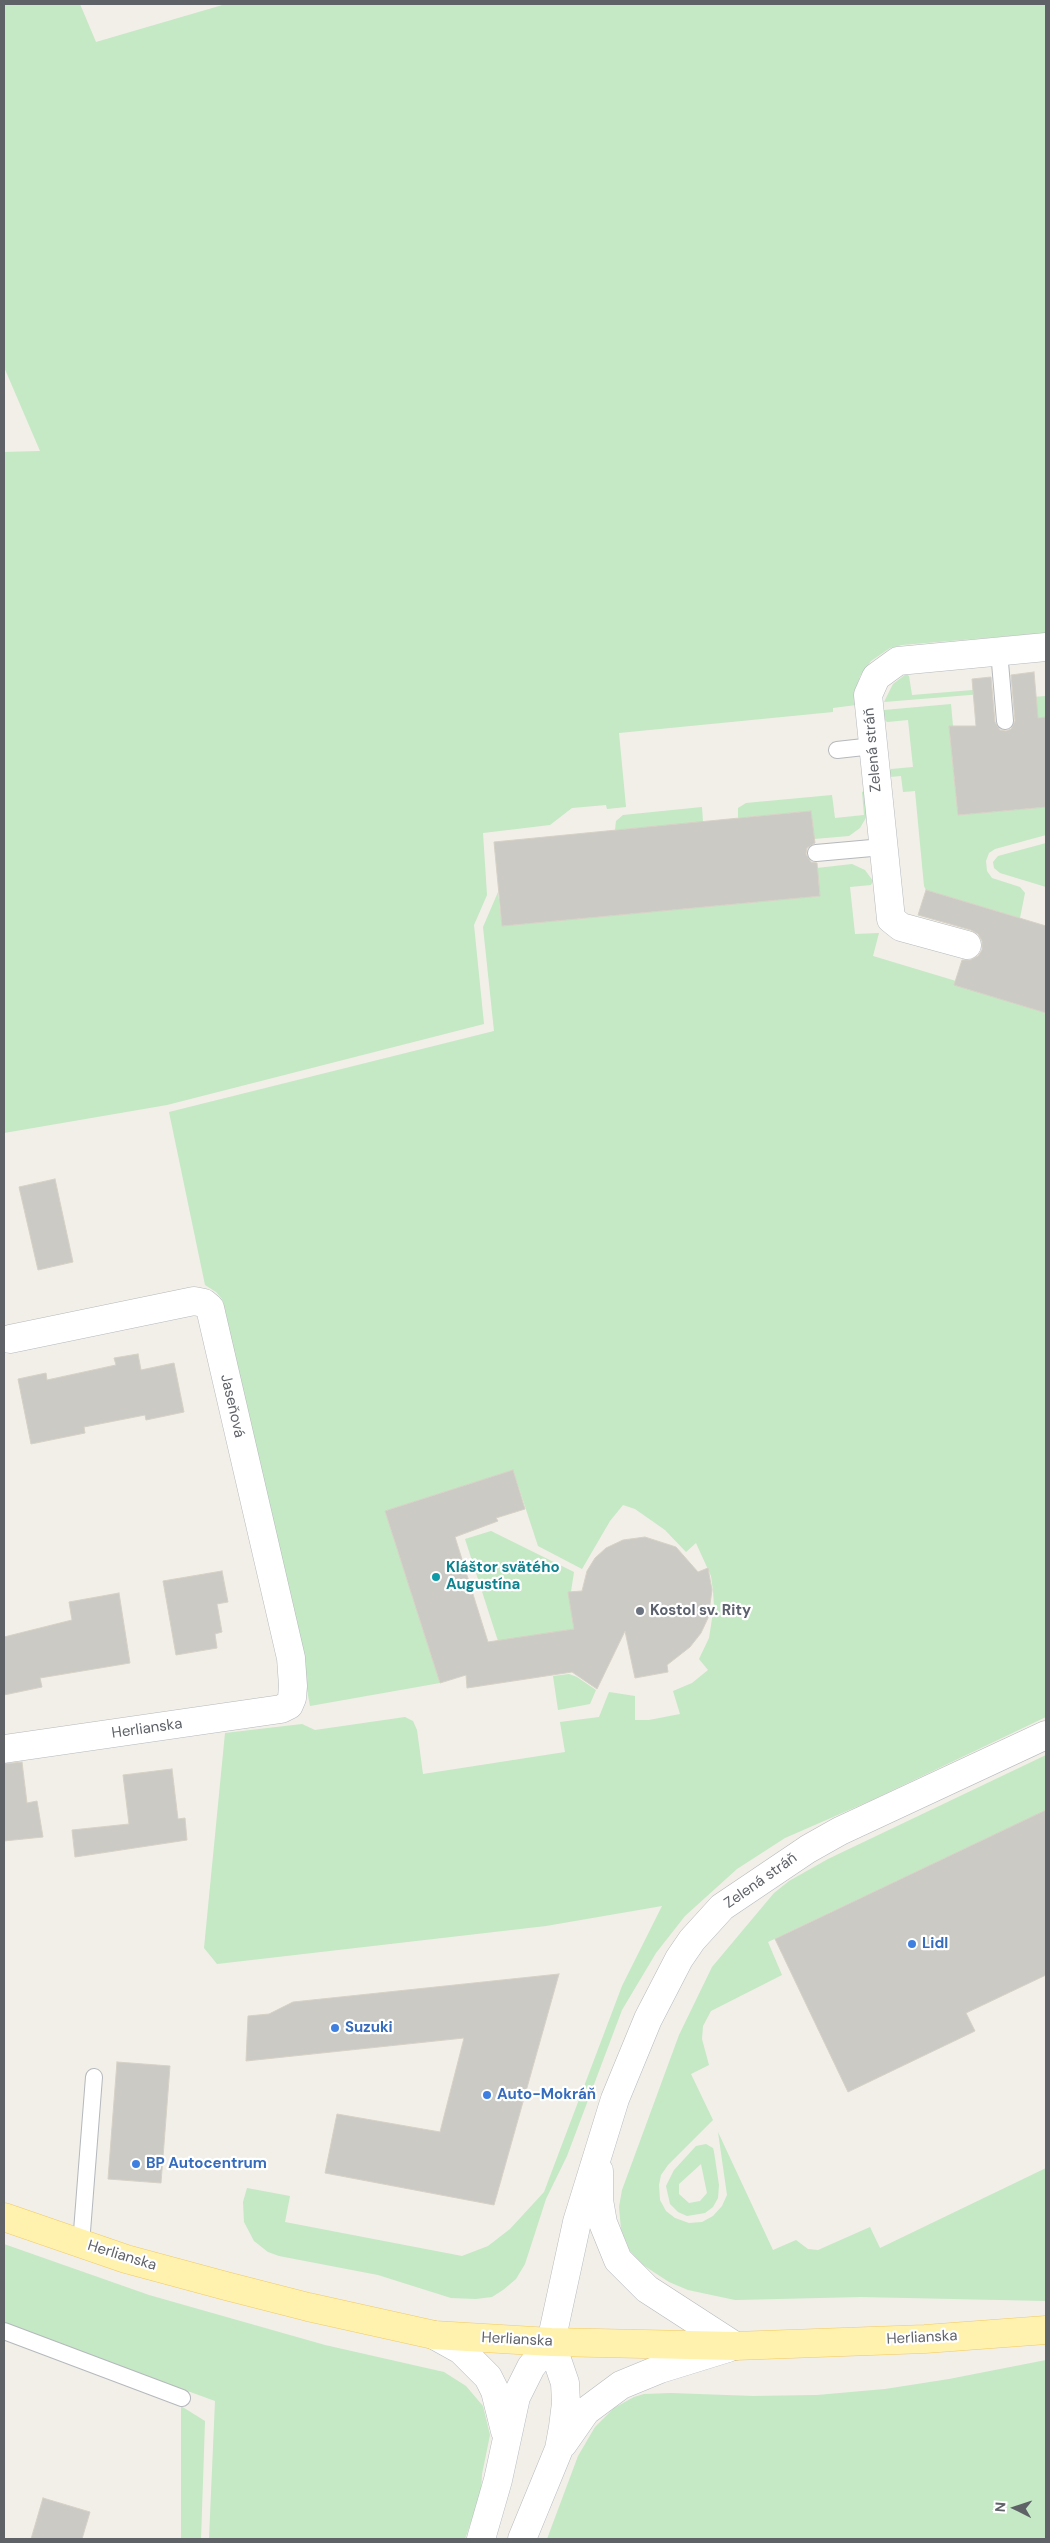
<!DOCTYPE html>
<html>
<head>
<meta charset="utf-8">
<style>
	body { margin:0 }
	#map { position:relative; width:1050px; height:2543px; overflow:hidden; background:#f1efe8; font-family:"DM Sans",sans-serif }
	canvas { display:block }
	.frame { position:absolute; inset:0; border:5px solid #5f6368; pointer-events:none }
	.north { position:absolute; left:990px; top:2483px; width:50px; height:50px; -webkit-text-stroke:4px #fff; paint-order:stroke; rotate:274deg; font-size:14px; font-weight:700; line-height:20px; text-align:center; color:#5f6368 }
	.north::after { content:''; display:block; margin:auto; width:18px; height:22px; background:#5f6368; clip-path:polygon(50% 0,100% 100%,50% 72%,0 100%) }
</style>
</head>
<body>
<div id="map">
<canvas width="1050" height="2543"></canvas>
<div class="frame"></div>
<div class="north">N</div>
</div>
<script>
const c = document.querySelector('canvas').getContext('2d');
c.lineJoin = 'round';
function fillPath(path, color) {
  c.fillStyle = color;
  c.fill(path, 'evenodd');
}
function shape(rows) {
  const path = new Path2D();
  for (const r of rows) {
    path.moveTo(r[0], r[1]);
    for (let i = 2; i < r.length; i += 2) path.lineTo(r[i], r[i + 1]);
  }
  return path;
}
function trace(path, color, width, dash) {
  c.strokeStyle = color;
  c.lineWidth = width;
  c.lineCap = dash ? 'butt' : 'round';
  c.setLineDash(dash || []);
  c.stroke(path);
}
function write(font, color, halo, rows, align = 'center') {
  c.font = font + ' "DM Sans",sans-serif';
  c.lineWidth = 4.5;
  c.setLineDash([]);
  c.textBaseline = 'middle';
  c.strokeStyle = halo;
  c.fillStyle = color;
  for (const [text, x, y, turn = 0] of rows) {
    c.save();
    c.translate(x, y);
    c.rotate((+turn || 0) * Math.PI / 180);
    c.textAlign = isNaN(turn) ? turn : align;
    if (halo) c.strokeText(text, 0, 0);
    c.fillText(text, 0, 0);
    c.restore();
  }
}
fillPath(shape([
	[4,4,80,4,96,42,226,4,1046,4,1046,633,902,645,890,648,871,661,860,676,856,689,856,705,833,708,833,712,619,733,626,807,607,809,606,805,572,808,550,825,483,833,487,895,474,925,484,1024,167,1105,4,1133,4,452,40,451,4,367],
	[906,674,909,676,912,695,973,690,973,693,982,694,884,702,893,684],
	[1046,696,1046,719,1046,717,1019,720,1018,698],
	[951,704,953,726,949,727,958,815,1046,807,1046,835,995,849,989,853,986,861,987,871,992,878,1020,887,1025,893,1020,918,926,890,924,886,915,791,903,792,901,776,890,777,889,772,891,769,913,767,908,720,887,722,884,719,884,710],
	[865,791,867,816,860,828,849,836,814,839,811,811,738,818,738,808,746,803,832,795,835,818,864,815,862,792],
	[702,807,703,822,615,830,616,821,623,815],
	[1046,843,1046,887,1000,873,994,868,993,862,998,856],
	[852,864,865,870,873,881,871,885,850,887,855,934,879,933,873,956,956,981,955,985,1046,1013,1046,1717,872,1800,785,1838,737,1869,685,1916,656,1953,622,2010,567,2156,546,2199,525,2264,516,2279,503,2290,492,2297,476,2299,451,2298,378,2275,279,2256,268,2252,254,2241,244,2222,243,2202,247,2188,290,2196,285,2222,462,2256,488,2246,510,2229,544,2192,622,1986,662,1906,546,1926,217,1964,204,1948,225,1733,302,1724,315,1730,405,1717,413,1721,417,1730,423,1774,565,1752,560,1722,599,1717,609,1692,635,1696,635,1720,649,1720,680,1714,673,1691,692,1683,708,1670,699,1659,709,1638,714,1606,713,1591,711,1576,696,1543,686,1552,665,1530,635,1509,623,1505,610,1521,582,1569,538,1546,513,1470,385,1511,440,1683,310,1706,296,1631,222,1299,216,1292,205,1285,169,1112,494,1031,483,927,498,892,502,926,820,896,817,868],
	[491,1531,574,1572,570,1598,574,1629,498,1641,465,1539],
	[569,1674,577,1677,596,1690,590,1704,558,1710,553,1676],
	[1046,1755,1046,1810,768,1942,782,1975,711,2011,703,2026,702,2039,709,2065,691,2074,713,2120,668,2165,661,2175,659,2185,660,2200,666,2211,675,2218,689,2223,702,2222,713,2216,722,2206,727,2195,718,2132,773,2250,796,2240,808,2249,818,2250,870,2227,880,2248,1046,2168,1046,2301,861,2297,735,2300,688,2290,669,2282,643,2265,630,2251,621,2229,619,2207,622,2190,679,2035,712,1967,774,1893,789,1881,828,1859],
	[706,2144,713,2148,714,2152,719,2185,718,2198,713,2207,705,2213,687,2216,678,2212,670,2204,666,2186,674,2170,696,2146],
	[701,2164,707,2193,700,2201,689,2203,679,2194,679,2184],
	[4,2244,149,2295,325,2345,444,2372,466,2386,483,2406,490,2435,482,2474,481,2494,465,2539,209,2539,215,2401,4,2324],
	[1046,2360,1046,2539,547,2539,578,2456,595,2427,614,2408,634,2397,644,2394,671,2393,753,2396,817,2395,885,2389,949,2379],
	[181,2406,205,2421,201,2539,181,2539]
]), '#c5e8c5');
const building = shape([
	[1034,672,1038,718,1046,717,1046,807,958,815,949,726,976,726,972,679,991,677,995,722,1000,730,1006,731,1011,729,1015,721,1011,675,1034,672],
	[811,811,815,843,807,848,806,854,811,862,817,863,820,896,502,926,494,842,811,811],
	[926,890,1046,926,1046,1013,954,985,962,960,970,960,978,956,982,950,982,941,978,934,971,930,918,915,926,890],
	[55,1179,73,1262,38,1270,19,1187,55,1179],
	[138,1354,141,1370,174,1363,184,1412,146,1420,145,1415,84,1427,85,1433,31,1444,18,1379,46,1373,47,1380,116,1365,114,1358,138,1354],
	[513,1470,525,1509,496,1518,498,1521,455,1537,488,1642,574,1629,568,1592,582,1591,587,1571,595,1558,606,1548,623,1540,645,1537,676,1547,698,1572,708,1568,712,1590,708,1618,701,1633,690,1647,667,1665,668,1672,635,1678,625,1631,597,1689,572,1672,467,1688,466,1675,440,1683,385,1511,513,1470],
	[222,1571,228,1602,217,1604,222,1632,215,1634,217,1648,176,1655,163,1581,222,1571],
	[119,1593,130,1663,40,1678,42,1687,4,1695,4,1637,72,1620,69,1602,119,1593],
	[22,1762,27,1803,37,1801,43,1837,4,1841,4,1764,22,1762],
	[172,1769,178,1819,185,1818,187,1840,75,1857,72,1830,129,1824,123,1775,172,1769],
	[1046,1810,1046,1975,966,2013,975,2031,848,2092,775,1939,1046,1810],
	[559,1974,494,2205,325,2173,337,2114,440,2132,464,2038,246,2061,248,2016,269,2014,293,2002,559,1974],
	[117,2062,170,2066,161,2183,108,2179,117,2062],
	[43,2498,90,2512,82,2539,31,2539,43,2498]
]);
fillPath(building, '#cccac5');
trace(building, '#d6d1c6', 1);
const lane = shape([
	[999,651,1005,721],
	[837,750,873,746],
	[816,853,883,847],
	[81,2244,94,2077],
	[4,2331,182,2398]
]);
const street = shape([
	[967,945,901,927,891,919,868,695,876,677,898,661,1046,647],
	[4,1749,281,1709,289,1705,292,1698,293,1686,291,1658,210,1308,204,1303,194,1301,10,1339],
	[599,2171,599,2200,603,2223,618,2260,647,2289,735,2346],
	[551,2342,577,2222,615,2099,648,2019,679,1959,692,1940,722,1907,808,1849,840,1831,1046,1735]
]);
const secondary = shape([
	[434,2335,461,2350,488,2377,495,2391,505,2431],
	[563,2444,586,2411,621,2385,660,2369,728,2348],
	[481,2539,498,2480,516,2397,531,2367,551,2342,565,2383,566,2403,563,2427,559,2449,522,2539]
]);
const primary = shape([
	[4,2217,126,2259,226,2286,308,2307,434,2335,551,2342,735,2346,925,2339,1046,2330]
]);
trace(lane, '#b5b8bc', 18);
trace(street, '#b5b8bc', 29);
trace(secondary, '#b6babf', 29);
trace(primary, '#f2c960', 29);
trace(lane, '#fff', 16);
trace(street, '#fff', 28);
trace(secondary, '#fff', 28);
trace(primary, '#fff2af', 28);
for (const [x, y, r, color] of [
	[436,1577,5,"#0f9aa8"],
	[640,1611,5,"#6b7280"],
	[912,1944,5,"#3f7fe0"],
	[335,2028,5,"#3f7fe0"],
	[487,2095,5,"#3f7fe0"],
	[136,2164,5,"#3f7fe0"]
]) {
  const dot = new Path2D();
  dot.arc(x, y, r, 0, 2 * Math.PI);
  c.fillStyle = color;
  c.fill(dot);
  trace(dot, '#fff', 2);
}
write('15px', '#5f6368', '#fff', [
	["Zelená stráň",873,750,-95],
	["Jaseňová",232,1406,77],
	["Herlianska",147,1729,-8],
	["Zelená stráň",761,1881,-35],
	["Herlianska",122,2256,17],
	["Herlianska",922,2338,-3],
	["Herlianska",517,2340,3]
]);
write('bold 15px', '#0d838f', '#fff', [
	["Kláštor svätého",446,1568],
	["Augustína",446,1585]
], 'left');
write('bold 15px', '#5b616d', '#fff', [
	["Kostol sv. Rity",650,1611]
], 'left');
write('bold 15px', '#366cbe', '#fff', [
	["Lidl",922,1944],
	["Suzuki",345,2028],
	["Auto-Mokráň",497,2095],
	["BP Autocentrum",146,2164]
], 'left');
</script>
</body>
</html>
